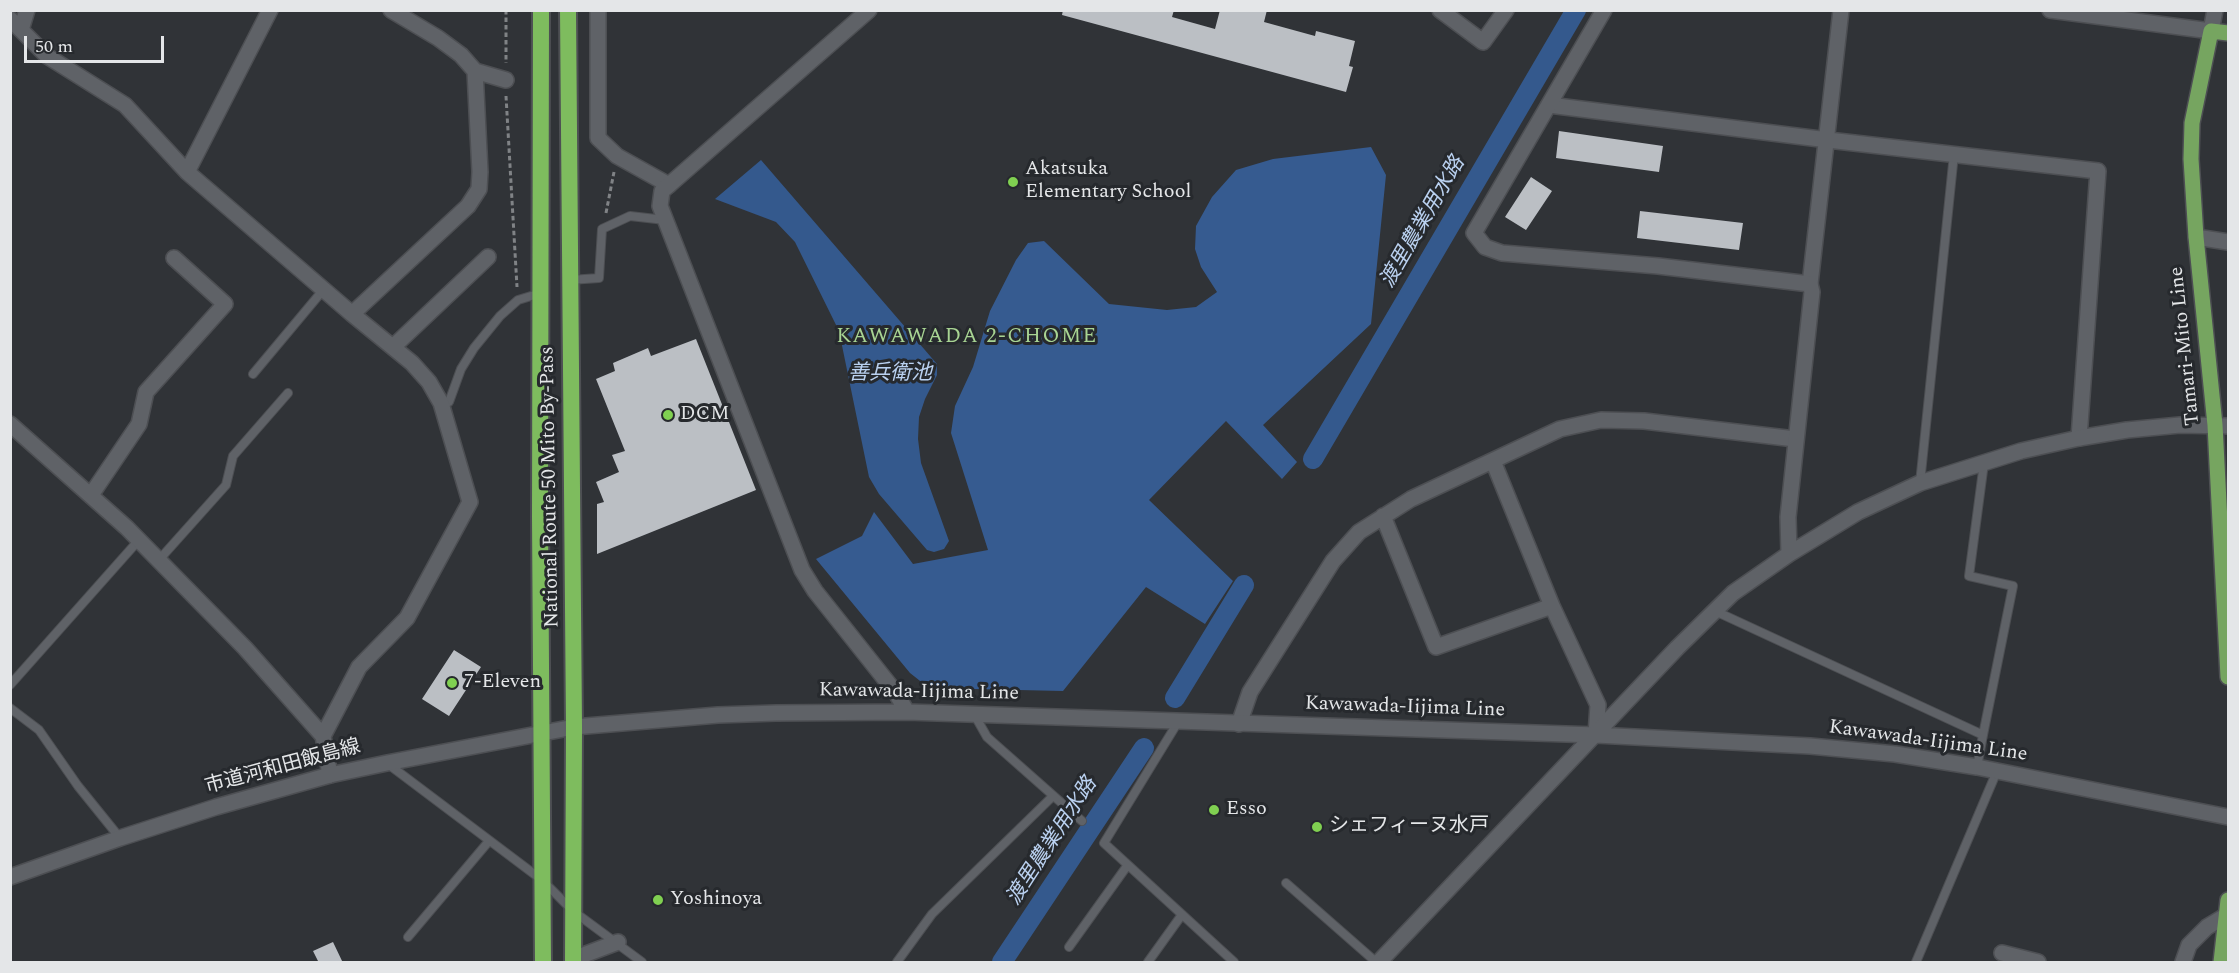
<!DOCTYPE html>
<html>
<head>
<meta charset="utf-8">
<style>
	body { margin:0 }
	#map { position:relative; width:2239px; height:973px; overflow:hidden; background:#303337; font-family:Spectral,serif }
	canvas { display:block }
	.frame { position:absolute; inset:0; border:12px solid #e4e6e8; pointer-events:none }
	.scale { position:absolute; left:24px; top:36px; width:140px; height:27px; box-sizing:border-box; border:3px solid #e4e6e8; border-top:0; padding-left:8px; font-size:18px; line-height:21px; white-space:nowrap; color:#e4e6e8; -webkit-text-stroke:4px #26292d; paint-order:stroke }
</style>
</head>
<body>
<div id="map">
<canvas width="2239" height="973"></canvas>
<div class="frame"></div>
<div class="scale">50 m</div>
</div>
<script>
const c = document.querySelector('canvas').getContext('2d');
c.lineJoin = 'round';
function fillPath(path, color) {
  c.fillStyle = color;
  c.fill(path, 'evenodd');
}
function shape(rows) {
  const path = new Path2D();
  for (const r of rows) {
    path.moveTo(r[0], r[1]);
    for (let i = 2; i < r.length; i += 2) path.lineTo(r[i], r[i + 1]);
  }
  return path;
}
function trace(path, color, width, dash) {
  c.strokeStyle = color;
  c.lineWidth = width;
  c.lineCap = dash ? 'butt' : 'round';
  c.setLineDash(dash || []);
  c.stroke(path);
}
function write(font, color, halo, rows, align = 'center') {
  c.font = font + ' Spectral,"Noto Sans JP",serif';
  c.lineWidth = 6;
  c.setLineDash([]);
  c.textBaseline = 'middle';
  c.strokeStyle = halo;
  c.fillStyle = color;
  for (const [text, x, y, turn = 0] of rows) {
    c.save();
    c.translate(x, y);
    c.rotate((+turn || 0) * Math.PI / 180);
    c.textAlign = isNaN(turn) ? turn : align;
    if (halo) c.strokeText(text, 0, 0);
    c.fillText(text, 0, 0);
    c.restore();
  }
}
fillPath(shape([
	[1371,147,1386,175,1371,324,1263,425,1297,462,1282,479,1226,421,1149,500,1233,581,1205,624,1146,587,1063,691,929,688,910,673,816,559,862,536,874,512,913,564,988,550,951,433,955,406,973,367,990,311,1016,260,1028,243,1044,241,1109,304,1167,310,1196,307,1217,292,1201,267,1195,249,1196,226,1212,197,1236,170,1273,159]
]), '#365b90');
fillPath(shape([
	[761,160,937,364,937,375,925,399,919,417,918,439,921,463,949,541,944,549,934,552,927,550,879,494,869,477,839,331,795,242,776,222,715,199]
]), '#34598d');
trace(shape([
	[1313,459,1576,10],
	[1175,698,1244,585],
	[1002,962,1144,748]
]), '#34598d', 20);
fillPath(shape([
	[1063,10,1174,10,1172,17,1215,29,1220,10,1267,10,1264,22,1315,36,1316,31,1355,41,1349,66,1353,67,1346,92,1062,15],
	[1559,131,1663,146,1659,172,1556,158],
	[1531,177,1552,191,1526,230,1505,217],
	[1640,211,1743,223,1739,250,1637,238],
	[696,339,756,490,597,554,597,504,604,502,596,482,619,472,612,455,625,451,596,379,615,371,613,363,648,348,651,356],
	[454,650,481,667,449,716,422,699],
	[333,942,343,963,319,963,313,951]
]), '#bbbfc4');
const service = shape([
	[570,280,599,278,602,229,630,216,665,220],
	[253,374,324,289],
	[441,403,449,402,461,369,474,348,500,316,518,300,541,293],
	[1920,483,1954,154],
	[158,561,226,485,233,456,288,393],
	[1715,611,1983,735,1977,767],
	[10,685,138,541],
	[10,708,39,730,78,786,120,838],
	[974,714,987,737,1082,821],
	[1178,722,1104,843,1234,962],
	[1983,735,2013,586,1969,576,1984,463],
	[388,764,542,880,573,911,642,962],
	[1286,883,1376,962],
	[408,937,489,841],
	[1069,947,1127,866],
	[897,962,932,914,1053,796],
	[1148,962,1181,916],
	[1916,962,1997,771]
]);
const minor = shape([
	[391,10,438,38,461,55,475,71,506,80],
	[598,10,598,138,617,156,669,185],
	[1440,10,1483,42,1506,10],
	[10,19,47,56,125,105,187,172,352,314,412,363,429,382,441,403,470,502,407,618,359,667,323,736],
	[21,30,27,10],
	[1549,105,1828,140,2098,171,2079,438],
	[187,172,270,10],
	[2196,237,2228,242],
	[1810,284,1841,10],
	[352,314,468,206,479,189,480,172,475,71],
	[393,347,488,257],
	[10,424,127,528,245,648,323,736,330,775],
	[1493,461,1552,606,1598,705,1596,735],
	[91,495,139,424,146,392,225,304,174,258],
	[1383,516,1436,647,1552,606],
	[1239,724,1250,692,1333,561,1359,532,1411,499,1560,429,1601,420,1644,421,1795,439],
	[2002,953,2038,962],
	[573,959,618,942],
	[2183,962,2189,945,2207,927,2227,915]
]);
const tertiary = shape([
	[869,10,669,185,662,191,660,206,802,570,815,591,896,693,907,712],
	[1604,10,1474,233,1485,247,1502,253,1658,266,1810,284,1812,292,1788,517,1789,554],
	[2050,10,2211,31,2215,10],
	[10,877,120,838,216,807,330,775,387,763,574,727,718,715,776,713,907,712,1596,735,1810,746,1895,754,1977,767,2228,817],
	[1379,962,1677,648,1733,593,1789,554,1858,512,1920,483,2021,451,2079,438,2127,430,2180,425,2228,426]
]);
const primary = shape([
	[2228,33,2211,31,2192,123,2191,159,2196,237,2215,425,2228,677],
	[2221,962,2228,900]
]);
const trunk = shape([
	[541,10,540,516,543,962],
	[568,10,574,727,573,962]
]);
trace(service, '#4d4f53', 10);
trace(minor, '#4d4f53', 18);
trace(tertiary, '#4d4f53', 18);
trace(primary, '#4d4f53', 18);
trace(trunk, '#4d4f53', 20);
trace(shape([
	[506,10,506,63],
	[506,96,517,287],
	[606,213,614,172]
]), '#808386', 3, [4.5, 3]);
trace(service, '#5f6267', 8);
trace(minor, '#5f6267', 15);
trace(tertiary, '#5f6267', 15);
trace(primary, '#76a560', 15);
trace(trunk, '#7ebc5e', 16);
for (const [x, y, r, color] of [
	[1013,182,6,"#80d051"],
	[668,415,6,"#80d051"],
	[452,683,6,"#80d051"],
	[1214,810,6,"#80d051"],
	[1317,827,6,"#80d051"],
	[658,900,6,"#80d051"]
]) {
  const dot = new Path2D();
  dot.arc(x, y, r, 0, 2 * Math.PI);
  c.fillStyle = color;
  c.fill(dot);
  trace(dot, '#26292d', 2);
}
write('20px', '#e4e6e8', '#26292d', [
	["Akatsuka",1025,170],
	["Elementary School",1025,193],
	["DCM",680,415],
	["7-Eleven",464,683],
	["Esso",1226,810],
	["シェフィーヌ水戸",1329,827],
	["Yoshinoya",670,900]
], 'left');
write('20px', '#e4e6e8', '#26292d', [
	["Tamari-Mito Line",2186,346,-96],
	["National Route 50 Mito By-Pass",551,487,-91],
	["Kawawada-Iijima Line",919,693,1],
	["Kawawada-Iijima Line",1405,708,2],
	["Kawawada-Iijima Line",1928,742,8],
	["市道河和田飯島線",283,768,-15]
]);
write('italic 21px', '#bad1f0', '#26292d', [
	["渡里農業用水路",1424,223,-60],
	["善兵衛池",890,375],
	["渡里農業用水路",1053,842,-57]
]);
c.letterSpacing = '1.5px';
write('21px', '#a8d493', '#26292d', [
	["KAWAWADA 2-CHOME",967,338]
]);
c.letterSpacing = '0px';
</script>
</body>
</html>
